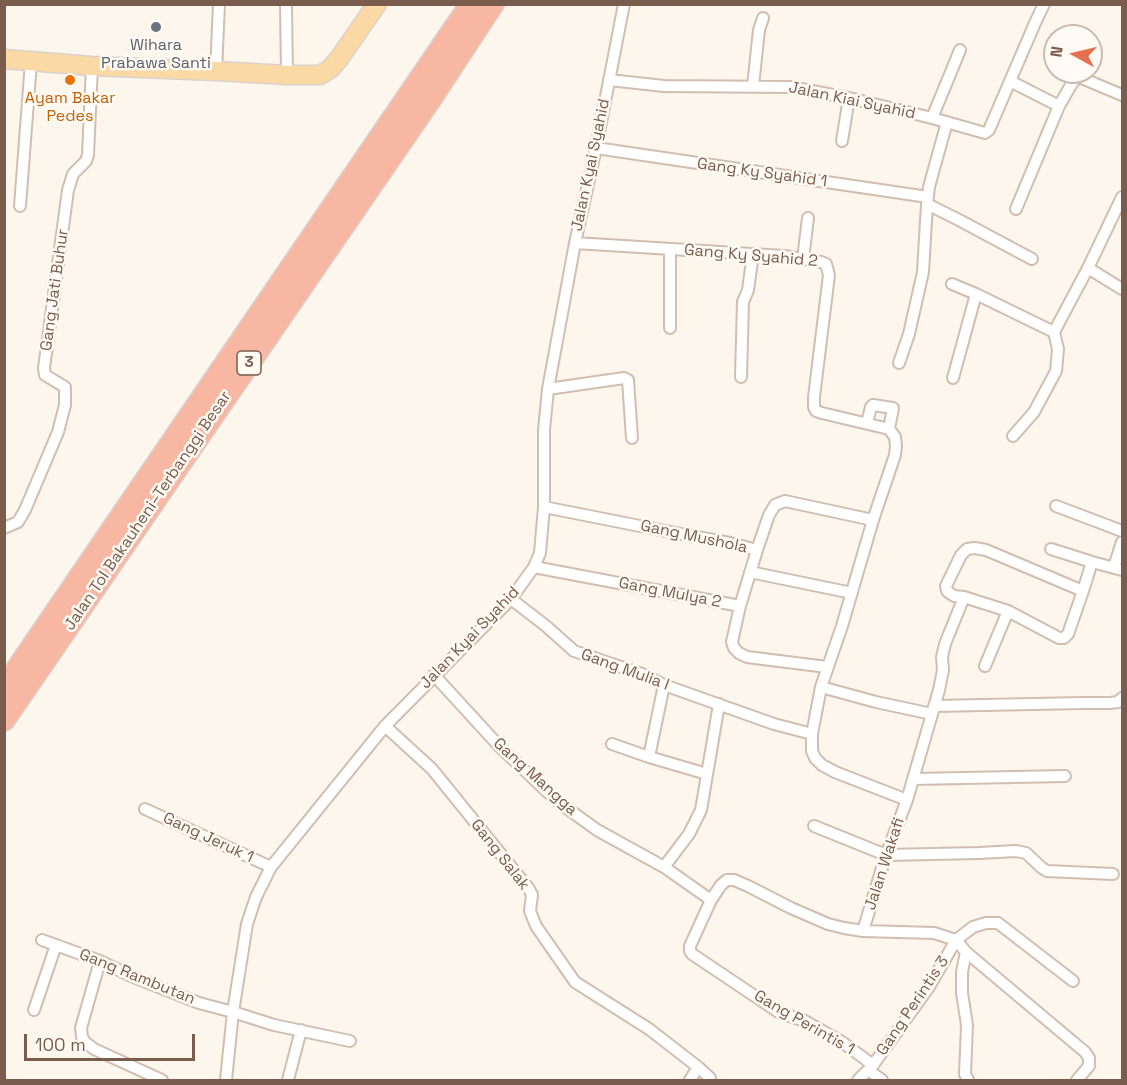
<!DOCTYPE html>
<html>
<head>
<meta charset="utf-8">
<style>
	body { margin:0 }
	#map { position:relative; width:1127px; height:1085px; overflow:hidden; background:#fdf6ec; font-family:"Space Grotesk",sans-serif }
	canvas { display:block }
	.frame { position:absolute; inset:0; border:6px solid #7a5c4d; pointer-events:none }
	.north { position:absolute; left:1043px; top:24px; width:60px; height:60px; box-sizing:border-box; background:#fffaf3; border:2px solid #cabbb1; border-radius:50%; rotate:278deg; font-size:16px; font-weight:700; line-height:24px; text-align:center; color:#7a5c4d }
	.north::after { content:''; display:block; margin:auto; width:21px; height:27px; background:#e76f51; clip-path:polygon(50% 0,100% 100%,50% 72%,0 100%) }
	.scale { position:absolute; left:24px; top:1034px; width:171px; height:27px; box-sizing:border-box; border:3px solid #7a5c4d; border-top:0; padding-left:8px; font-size:18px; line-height:21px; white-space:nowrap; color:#7a5c4d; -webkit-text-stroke:4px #fffaf3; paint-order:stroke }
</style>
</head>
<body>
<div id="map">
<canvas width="1127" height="1085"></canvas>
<div class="frame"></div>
<div class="north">N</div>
<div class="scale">100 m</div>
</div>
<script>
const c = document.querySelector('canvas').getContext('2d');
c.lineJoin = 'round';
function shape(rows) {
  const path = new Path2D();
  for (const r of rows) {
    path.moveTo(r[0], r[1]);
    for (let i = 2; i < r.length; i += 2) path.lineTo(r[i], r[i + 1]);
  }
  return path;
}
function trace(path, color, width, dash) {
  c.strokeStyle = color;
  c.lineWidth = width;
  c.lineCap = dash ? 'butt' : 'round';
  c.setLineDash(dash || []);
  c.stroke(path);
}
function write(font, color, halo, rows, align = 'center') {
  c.font = font + ' "Space Grotesk",sans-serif';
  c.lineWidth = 5;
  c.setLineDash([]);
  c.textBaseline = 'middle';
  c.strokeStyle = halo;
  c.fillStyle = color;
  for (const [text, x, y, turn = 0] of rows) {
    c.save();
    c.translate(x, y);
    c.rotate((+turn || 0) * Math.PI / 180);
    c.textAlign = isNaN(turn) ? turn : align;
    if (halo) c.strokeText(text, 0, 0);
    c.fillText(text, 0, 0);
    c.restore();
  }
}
const street = shape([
	[286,4,287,75],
	[216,71,219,4],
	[609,80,664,86,791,87,849,98,932,118,985,133,989,130,1035,23,1044,4],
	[1010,81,1059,106,1071,85,1076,78,1079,77,1122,95],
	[753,86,759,30,763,18],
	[932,118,960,50],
	[842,141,849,98],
	[596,148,928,197],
	[927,204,959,220,1032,259],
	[20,206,31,62],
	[1016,209,1059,106],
	[575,243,784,256,821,262,826,264,829,275,814,397,814,407,816,411,822,413,889,429,895,437,896,446,895,455,873,520,842,626,821,687,812,734,812,751,815,758,822,765,835,772,907,800],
	[803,259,808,218],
	[1088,268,1122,289],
	[952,284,976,294,1054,332],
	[670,328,670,249],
	[899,363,909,334,923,272,927,204,929,187,947,122],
	[741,377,743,302,748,290,753,254],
	[953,378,976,294],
	[548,389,624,378,628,380,632,438],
	[867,423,871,407,873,405,893,408,889,429],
	[1013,436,1034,412,1056,371,1058,349,1054,332,1088,268,1122,197],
	[1056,506,1122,531],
	[544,507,665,531,730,543,757,550],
	[4,528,18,522,25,510,58,432,65,405,65,387,45,375,44,368,68,190,73,174,86,161,88,155,92,66],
	[1051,549,1092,562,1122,570],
	[534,567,740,606],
	[1114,567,1122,542],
	[750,572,852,593],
	[1083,591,1068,634,1064,638,1059,638,1008,611,964,597,954,596,947,591,946,586,961,555,967,549,975,548,986,550,1083,591,1092,562],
	[511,599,546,626,574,651,615,665,642,674,664,685,774,724,812,734],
	[985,666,1008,611],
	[827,667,747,657,739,653,734,648,732,642,740,606,757,550,769,515,775,505,785,501,873,520],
	[434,675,500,747,557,801,597,830,664,867,711,900],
	[821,687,876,702,932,714],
	[934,706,1083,703,1110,703,1118,702,1122,698],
	[385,726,432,769,529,889,532,895,530,911,536,926,575,982,649,1029,698,1067,710,1078],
	[612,744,649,757,707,774],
	[649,757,664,685],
	[913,779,1065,776],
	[145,809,271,867],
	[814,826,886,855,979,853,1016,851,1026,853,1042,868,1047,871,1113,874],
	[664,867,689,834,701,810,719,704],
	[863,931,886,855,907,800,939,690,943,670,942,657,945,644,964,597],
	[42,940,100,961,131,976,199,1003,233,1012,274,1025,350,1041],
	[966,952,962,972,962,993,967,1025,965,1074,968,1080],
	[100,961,81,1028,82,1037,85,1042,94,1049,162,1080],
	[34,1010,56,945],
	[873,1065,842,1042,805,1021,780,1013,692,954,690,951,690,946,711,900,721,885,727,880,734,880,748,886,791,908,828,924,844,928,863,931,934,933,956,940,966,952,1085,1052,1089,1058,1089,1066,1077,1080],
	[868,1070,882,1080],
	[226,1080,233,1012,247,924,256,897,271,867,385,726,511,599,534,567,540,553,544,507,544,430,548,389,575,243,596,148,624,4],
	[288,1080,301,1030],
	[690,1080,698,1067],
	[858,1080,873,1065,929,987,956,940,973,927,986,923,998,923,1073,981]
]);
const primary = shape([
	[4,59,92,66,216,71,287,75,320,75,330,69,338,60,377,4]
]);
const highway = shape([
	[4,688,471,4],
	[4,720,430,100,493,4]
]);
trace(street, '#d1beb0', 14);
trace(primary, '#dad1cd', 21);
trace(highway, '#dad1cd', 24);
trace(street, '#fff', 10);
trace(primary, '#fbd9a5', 18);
trace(highway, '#f7b7a3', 21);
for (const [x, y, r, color] of [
	[156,27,6,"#6b7280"],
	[70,80,6,"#e8710a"]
]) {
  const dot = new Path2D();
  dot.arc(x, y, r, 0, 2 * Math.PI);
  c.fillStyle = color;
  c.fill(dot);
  trace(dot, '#fffaf3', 2);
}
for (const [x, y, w] of [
	[249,363,24]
]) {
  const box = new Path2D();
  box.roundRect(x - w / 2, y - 12, w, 24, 4.5);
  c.fillStyle = '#fffaf3';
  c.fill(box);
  trace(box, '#7a5c4d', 1.5);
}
write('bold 15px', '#7a5c4d', null, [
	["3",249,363]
]);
write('16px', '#5b616d', '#fffaf3', [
	["Wihara",156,46],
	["Prabawa Santi",156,64]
]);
write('16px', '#c56008', '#fffaf3', [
	["Ayam Bakar",70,99],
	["Pedes",70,117]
]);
write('16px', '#7a5c4d', '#fffaf3', [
	["Jalan Kiai Syahid",852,101,12],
	["Jalan Kyai Syahid",591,165,-78],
	["Gang Ky Syahid 1",762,173,8],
	["Gang Ky Syahid 2",751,256,5],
	["Gang Jati Buhur",55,290,-82],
	["Jalan Tol Bakauheni–Terbanggi Besar",148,511,-56],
	["Gang Mushola",694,537,12],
	["Gang Mulya 2",670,593,11],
	["Jalan Kyai Syahid",470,638,-46],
	["Gang Mulia I",625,670,20],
	["Gang Mangga",535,777,42],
	["Gang Jeruk 1",208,838,25],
	["Gang Salak",500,855,52],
	["Jalan Wakafi",885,864,-72],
	["Gang Rambutan",137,977,22],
	["Gang Perintis 3",913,1006,-56],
	["Gang Perintis 1",804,1023,30]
]);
</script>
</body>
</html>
